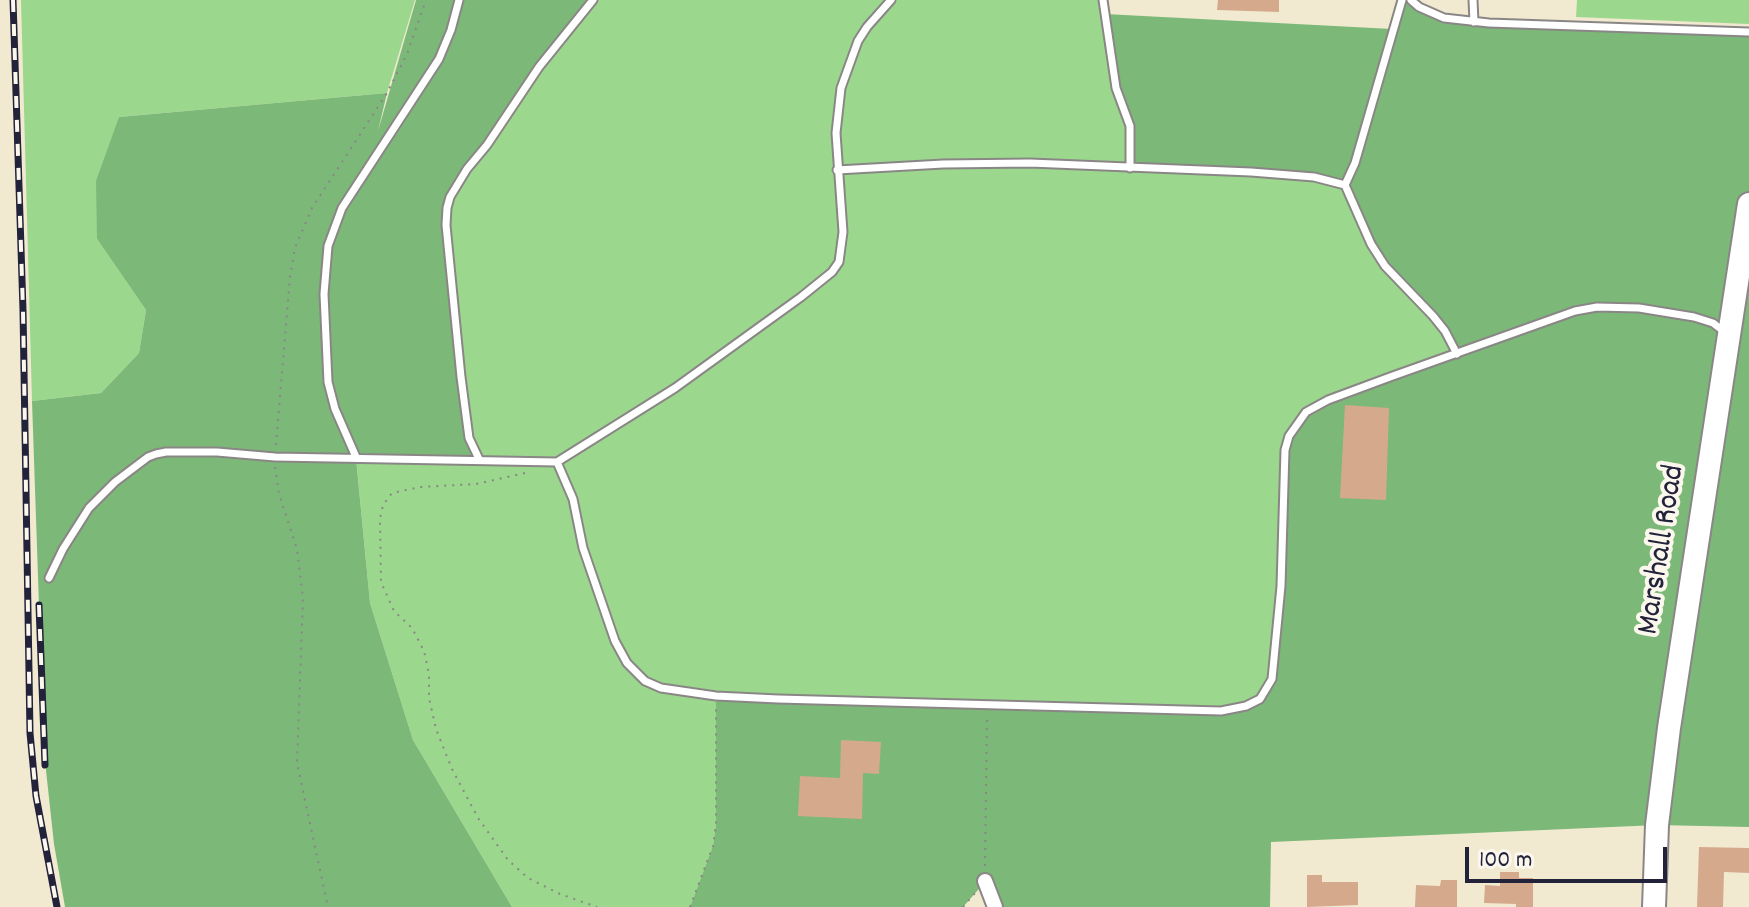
<!DOCTYPE html>
<html>
<head>
<meta charset="utf-8">
<style>
	body { margin:0 }
	#map { position:relative; width:1749px; height:907px; overflow:hidden; background:#f1ead1; font-family:Dekko,sans-serif }
	canvas { display:block }
	.scale { position:absolute; left:1465px; top:847px; width:202px; height:36px; box-sizing:border-box; border:4px solid #22223b; border-top:0; padding-left:10px; font-size:24px; line-height:28px; white-space:nowrap; color:#22223b; -webkit-text-stroke:6px #fbf7ec; paint-order:stroke }
</style>
</head>
<body>
<div id="map">
<canvas width="1749" height="907"></canvas>
<div class="scale">100 m</div>
</div>
<script>
const c = document.querySelector('canvas').getContext('2d');
c.lineJoin = 'round';
function fillPath(path, color) {
  c.fillStyle = color;
  c.fill(path, 'evenodd');
}
function shape(rows) {
  const path = new Path2D();
  for (const r of rows) {
    path.moveTo(r[0], r[1]);
    for (let i = 2; i < r.length; i += 2) path.lineTo(r[i], r[i + 1]);
  }
  return path;
}
function trace(path, color, width, dash) {
  c.strokeStyle = color;
  c.lineWidth = width;
  c.lineCap = dash ? 'butt' : 'round';
  c.setLineDash(dash || []);
  c.stroke(path);
}
function write(font, color, halo, rows, align = 'center') {
  c.font = font + ' Dekko,sans-serif';
  c.lineWidth = 8;
  c.setLineDash([]);
  c.textBaseline = 'middle';
  c.strokeStyle = halo;
  c.fillStyle = color;
  for (const [text, x, y, turn = 0] of rows) {
    c.save();
    c.translate(x, y);
    c.rotate((+turn || 0) * Math.PI / 180);
    c.textAlign = isNaN(turn) ? turn : align;
    if (halo) c.strokeText(text, 0, 0);
    c.fillText(text, 0, 0);
    c.restore();
  }
}
fillPath(shape([
	[21,0,415,0,387,93,119,117,97,239,146,310,139,353,101,393,32,401],
	[593,0,1103,0,1115,76,1251,172,1345,185,1457,354,1281,586,1272,679,1260,699,1221,711,716,697,716,824,713,846,690,907,512,907,413,740,370,603,356,457,473,449,446,225,450,197,524,87],
	[1577,0,1749,0,1749,24,1576,17]
]), '#9bd88d');
fillPath(shape([
	[416,0,593,0,467,169,447,208,469,438,479,459,356,458,370,603,413,740,512,907,65,907,54,844,44,752,32,401,101,393,139,353,146,310,97,239,96,181,119,117,387,93,378,131],
	[1402,0,1411,0,1444,18,1749,33,1749,827,1657,825,1271,842,1270,907,995,907,985,882,963,907,690,907,713,846,716,824,716,696,1221,711,1246,706,1268,688,1281,586,1285,450,1306,412,1457,354,1445,331,1385,266,1345,185,1314,177,1130,168,1131,137,1116,88,1105,14,1392,29]
]), '#7cb878');
fillPath(shape([
	[1218,0,1279,0,1279,12,1217,10],
	[1345,405,1389,408,1386,500,1340,498],
	[841,740,881,742,879,774,863,773,862,819,798,816,800,776,840,778],
	[1699,847,1749,848,1749,873,1724,872,1723,907,1697,907],
	[1500,872,1519,872,1519,878,1533,878,1533,907,1516,907,1516,904,1484,903,1485,885,1500,886],
	[1307,875,1322,875,1322,882,1358,882,1358,905,1307,907],
	[1441,880,1457,880,1457,907,1415,907,1416,885,1440,886]
]), '#d5aa8c');
const service = shape([
	[1103,0,1116,88,1130,126,1130,168],
	[1411,0,1419,7,1444,18,1489,23,1749,32],
	[1473,0,1474,22],
	[837,170,943,164,1030,163,1251,172,1314,177,1345,185,1371,244,1385,266,1433,316,1445,331,1457,354],
	[1345,185,1355,163,1402,0],
	[356,457,335,409,328,382,324,294,328,246,342,208,439,59,451,30,459,0],
	[479,459,469,438,461,377,446,225,447,208,450,197,467,169,487,145,539,67,593,0],
	[557,462,573,499,583,548,615,641,627,663,645,681,661,688,716,696,778,699,1221,711,1246,706,1260,699,1272,679,1281,586,1285,450,1289,436,1306,412,1328,400,1390,377,1575,311,1597,307,1639,308,1694,317,1713,323,1726,333],
	[49,578,63,549,89,508,115,482,148,457,156,454,166,452,217,452,275,457,557,462,675,388,801,297,832,272,839,262,843,232,836,133,841,88,858,41,867,27,891,0]
]);
const minor = shape([
	[985,881,995,907]
]);
const secondary = shape([
	[1654,907,1657,825,1669,728,1749,204]
]);
trace(service, '#8a8686', 11);
trace(minor, '#8a8686', 18);
trace(secondary, '#8a8686', 26);
trace(shape([
	[276,445,290,277,295,248,312,208,387,93,407,54,426,0],
	[275,467,279,494,297,549,303,598,297,763,328,907],
	[525,473,476,484,420,487,392,493,383,505,380,519,381,582,394,611,412,628,424,651,429,674,429,698,436,729,452,769,478,818,508,860,528,878,560,894,597,907],
	[985,866,987,717],
	[690,907,713,846,716,824,716,706],
	[963,907,975,893]
]), '#8a8686', 2, [2, 6]);
trace(service, '#fff', 7);
trace(minor, '#fff', 14);
trace(secondary, '#fff', 22);
const rail = shape([
	[13,0,23,310,30,733,36,796,57,907],
	[39,605,45,765]
]);
trace(rail, '#22223b', 7);
trace(rail, '#fbf7ec', 4, [12]);
write('32px', '#22223b', '#fbf7ec', [
	["Marshall Road",1664,550,-81]
]);
</script>
</body>
</html>
